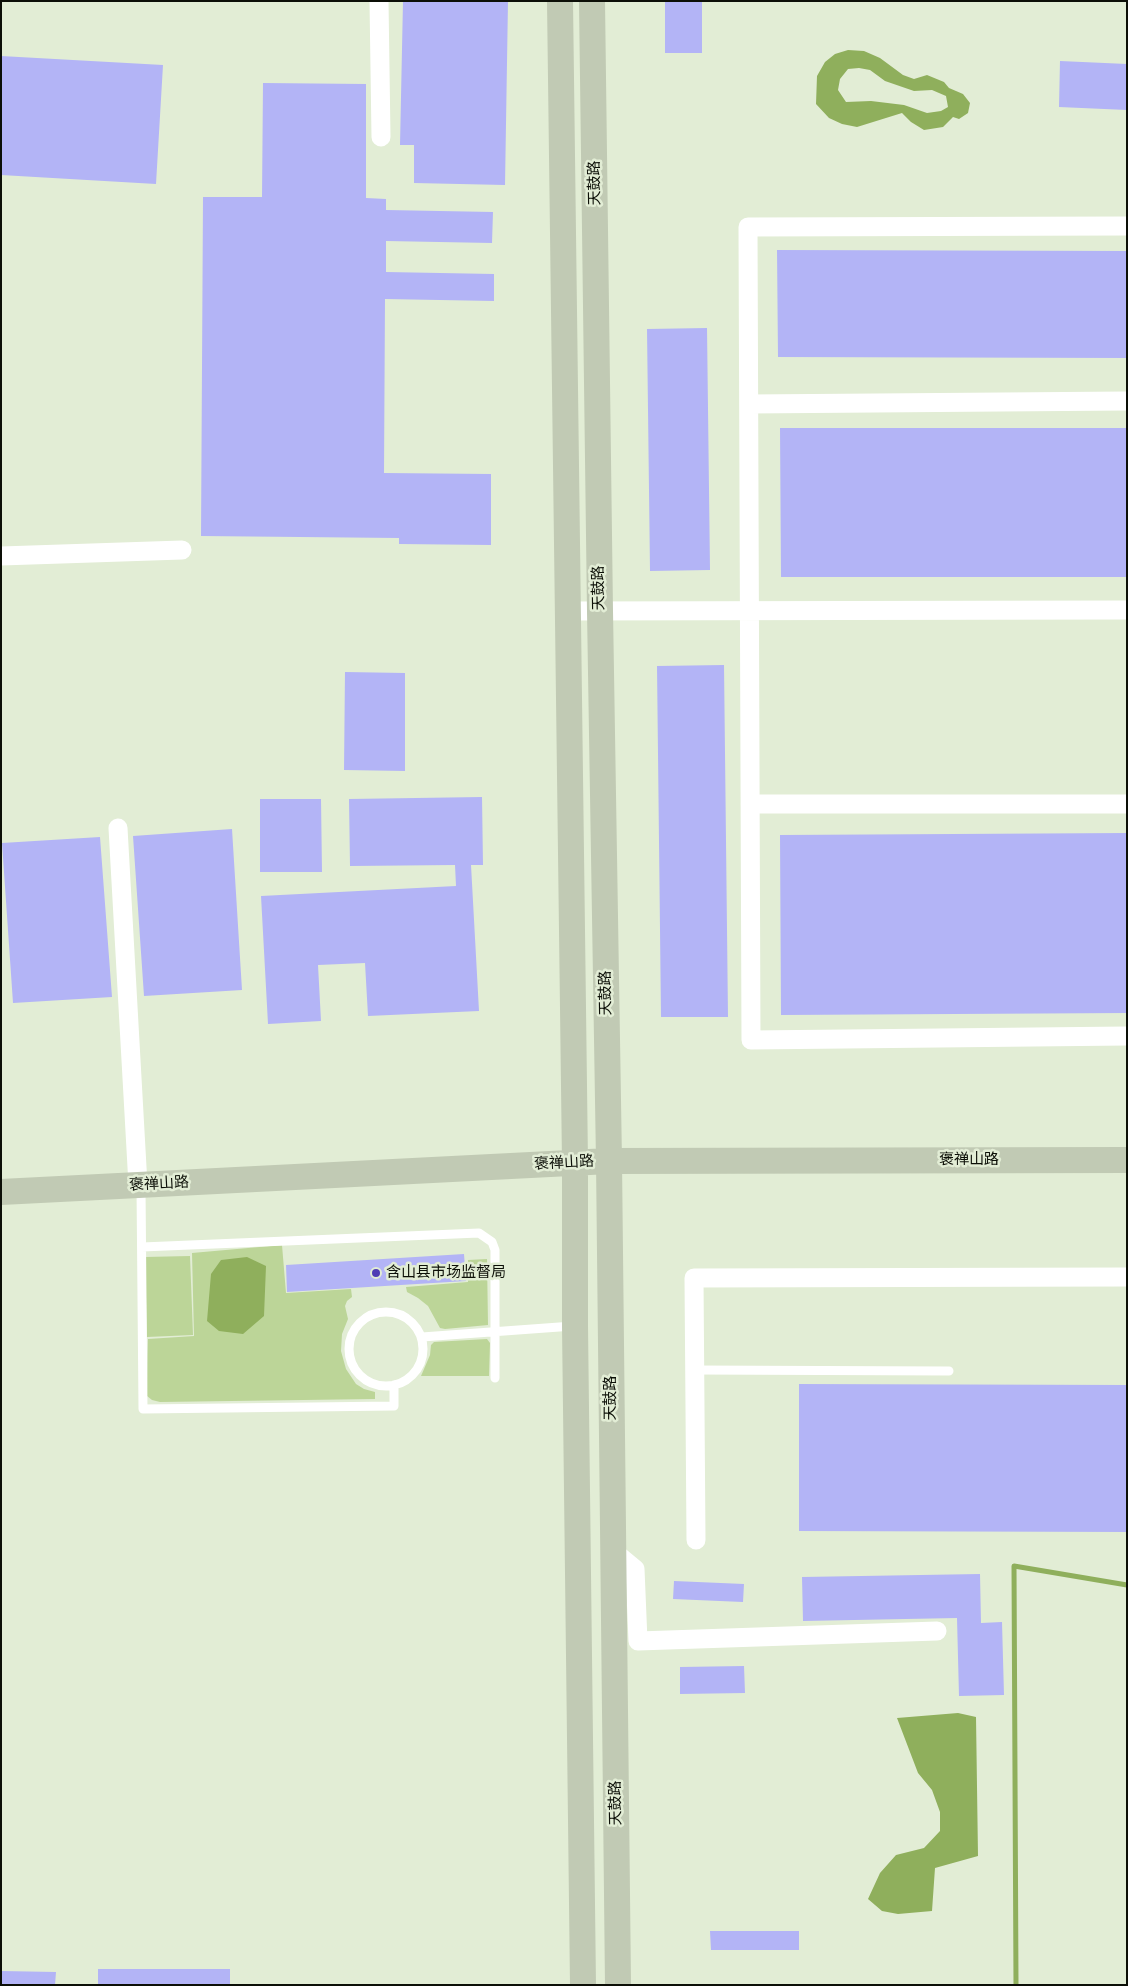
<!DOCTYPE html>
<html>
<head>
<meta charset="utf-8">
<style>
	body { margin:0 }
	#map { position:relative; width:1128px; height:1986px; overflow:hidden; background:#e2edd5; font-family:Helvetica,sans-serif }
	canvas { display:block }
	.frame { position:absolute; inset:0; border:2px solid #0c0f07; pointer-events:none }
</style>
</head>
<body>
<div id="map">
<canvas width="1128" height="1986"></canvas>
<div class="frame"></div>
</div>
<script>
const c = document.querySelector('canvas').getContext('2d');
c.lineJoin = 'round';
function fillPath(path, color) {
  c.fillStyle = color;
  c.fill(path, 'evenodd');
}
function shape(rows) {
  const path = new Path2D();
  for (const r of rows) {
    if (r.length === 3) {
      path.moveTo(r[0] + r[2], r[1]);
      path.arc(r[0], r[1], r[2], 0, 2 * Math.PI);
      continue;
    }
    path.moveTo(r[0], r[1]);
    for (let i = 2; i < r.length; i += 2) path.lineTo(r[i], r[i + 1]);
  }
  return path;
}
function trace(path, color, width, dash) {
  c.strokeStyle = color;
  c.lineWidth = width;
  c.lineCap = dash ? 'butt' : 'round';
  c.setLineDash(dash || []);
  c.stroke(path);
}
function write(font, color, halo, rows, align = 'center') {
  c.font = font + ' Helvetica,"Noto Sans SC",sans-serif';
  c.lineWidth = 5;
  c.setLineDash([]);
  c.textBaseline = 'middle';
  c.strokeStyle = halo;
  c.fillStyle = color;
  for (const [text, x, y, turn = 0] of rows) {
    c.save();
    c.translate(x, y);
    c.rotate((+turn || 0) * Math.PI / 180);
    c.textAlign = isNaN(turn) ? turn : align;
    if (halo) c.strokeText(text, 0, 0);
    c.fillText(text, 0, 0);
    c.restore();
  }
}
fillPath(shape([
	[282,1245,286,1293,351,1289,352,1297,347,1301,345,1306,348,1319,342,1334,341,1351,346,1369,356,1384,364,1389,375,1392,375,1399,160,1402,152,1400,147,1396,148,1339,194,1336,192,1253],
	[190,1256,193,1335,147,1337,145,1257],
	[487,1259,488,1325,445,1329,440,1328,428,1306,418,1298,407,1292,406,1287,468,1282,468,1260],
	[487,1339,490,1343,489,1376,421,1376,430,1355,431,1345,434,1342]
]), '#bcd598');
fillPath(shape([
	[848,50,864,51,880,58,903,75,914,79,927,75,944,82,949,88,963,94,970,103,968,113,959,119,953,117,943,127,924,130,911,122,902,113,857,127,842,124,829,118,816,104,817,76,825,62,835,54],
	[859,68,870,70,885,81,914,91,932,90,946,96,948,107,941,111,927,113,904,105,871,101,846,102,838,90,840,79,848,69],
	[247,1257,266,1266,264,1316,243,1334,219,1331,207,1321,211,1274,221,1260],
	[958,1713,976,1717,978,1856,935,1868,932,1911,898,1914,882,1911,868,1899,880,1873,896,1855,924,1848,940,1831,940,1812,932,1790,918,1773,897,1718]
]), '#8faf5c');
trace(shape([
	[1016,1985,1014,1566,1127,1585]
]), '#8faf5c', 5);
fillPath(shape([
	[403,1,508,1,505,185,414,183,414,145,400,145],
	[665,1,702,1,702,53,665,53],
	[1,56,163,65,156,184,1,175],
	[1060,61,1127,64,1127,110,1059,107],
	[263,83,366,84,366,198,386,199,386,210,493,212,492,243,386,241,386,272,494,274,494,301,385,299,384,473,491,474,491,545,399,544,399,538,201,536,203,197,262,197],
	[777,250,1127,251,1127,358,778,357],
	[707,328,710,570,650,571,647,329],
	[780,428,1127,428,1127,577,781,577],
	[724,665,728,1017,661,1017,657,666],
	[345,672,405,673,405,771,344,770],
	[482,797,483,865,471,865,479,1011,368,1016,365,963,318,965,321,1021,268,1024,261,896,456,886,455,865,350,866,349,799],
	[260,799,321,799,322,872,260,872],
	[232,829,242,990,144,996,133,836],
	[1127,833,1127,1013,781,1015,780,835],
	[100,837,112,997,13,1003,2,843],
	[464,1254,466,1281,287,1292,286,1265],
	[799,1384,1127,1385,1127,1532,799,1531],
	[980,1574,981,1623,1002,1622,1004,1695,959,1696,957,1618,803,1621,802,1577],
	[674,1581,744,1584,743,1602,673,1599],
	[744,1666,745,1693,680,1694,680,1667],
	[710,1931,799,1931,799,1950,711,1950],
	[98,1969,230,1969,230,1985,98,1985],
	[1,1971,56,1972,55,1985,1,1985]
]), '#b3b4f6');
trace(shape([
	[141,1188,143,1409,394,1406,394,1385],
	[142,1247,479,1233,492,1242,495,1250,495,1378],
	[386,1349,37],
	[422,1337,573,1326],
	[695,1370,949,1371]
]), '#fff', 9);
trace(shape([
	[379,1,381,137],
	[1127,226,748,227,751,1040,1127,1036],
	[749,404,1127,401],
	[1,556,182,550],
	[568,611,1127,610],
	[750,804,1127,804],
	[118,828,138,1185],
	[696,1540,694,1278,1127,1277],
	[612,1550,635,1569,638,1641,937,1631]
]), '#fff', 19);
trace(shape([
	[560,1,575,1162,575,1326,583,1985],
	[592,1,600,611,609,1161,618,1985],
	[1,1192,609,1161,1127,1160]
]), '#c1cab4', 26);
for (const [x, y, r, color] of [
	[376,1273,5,"#4e3db4"]
]) {
  const dot = new Path2D();
  dot.arc(x, y, r, 0, 2 * Math.PI);
  c.fillStyle = color;
  c.fill(dot);
  trace(dot, '#e2edd5', 2);
}
write('15px', '#0c0f07', '#e2edd5', [
	["天鼓路",595,183,-91],
	["天鼓路",599,588,-91],
	["天鼓路",606,993,-91],
	["褒禅山路",969,1160],
	["褒禅山路",564,1163,-3],
	["褒禅山路",159,1184,-3],
	["天鼓路",611,1398,-90],
	["天鼓路",616,1803,-91]
]);
write('15px', '#0c0f07', '#e2edd5', [
	["含山县市场监督局",386,1273]
], 'left');
</script>
</body>
</html>
